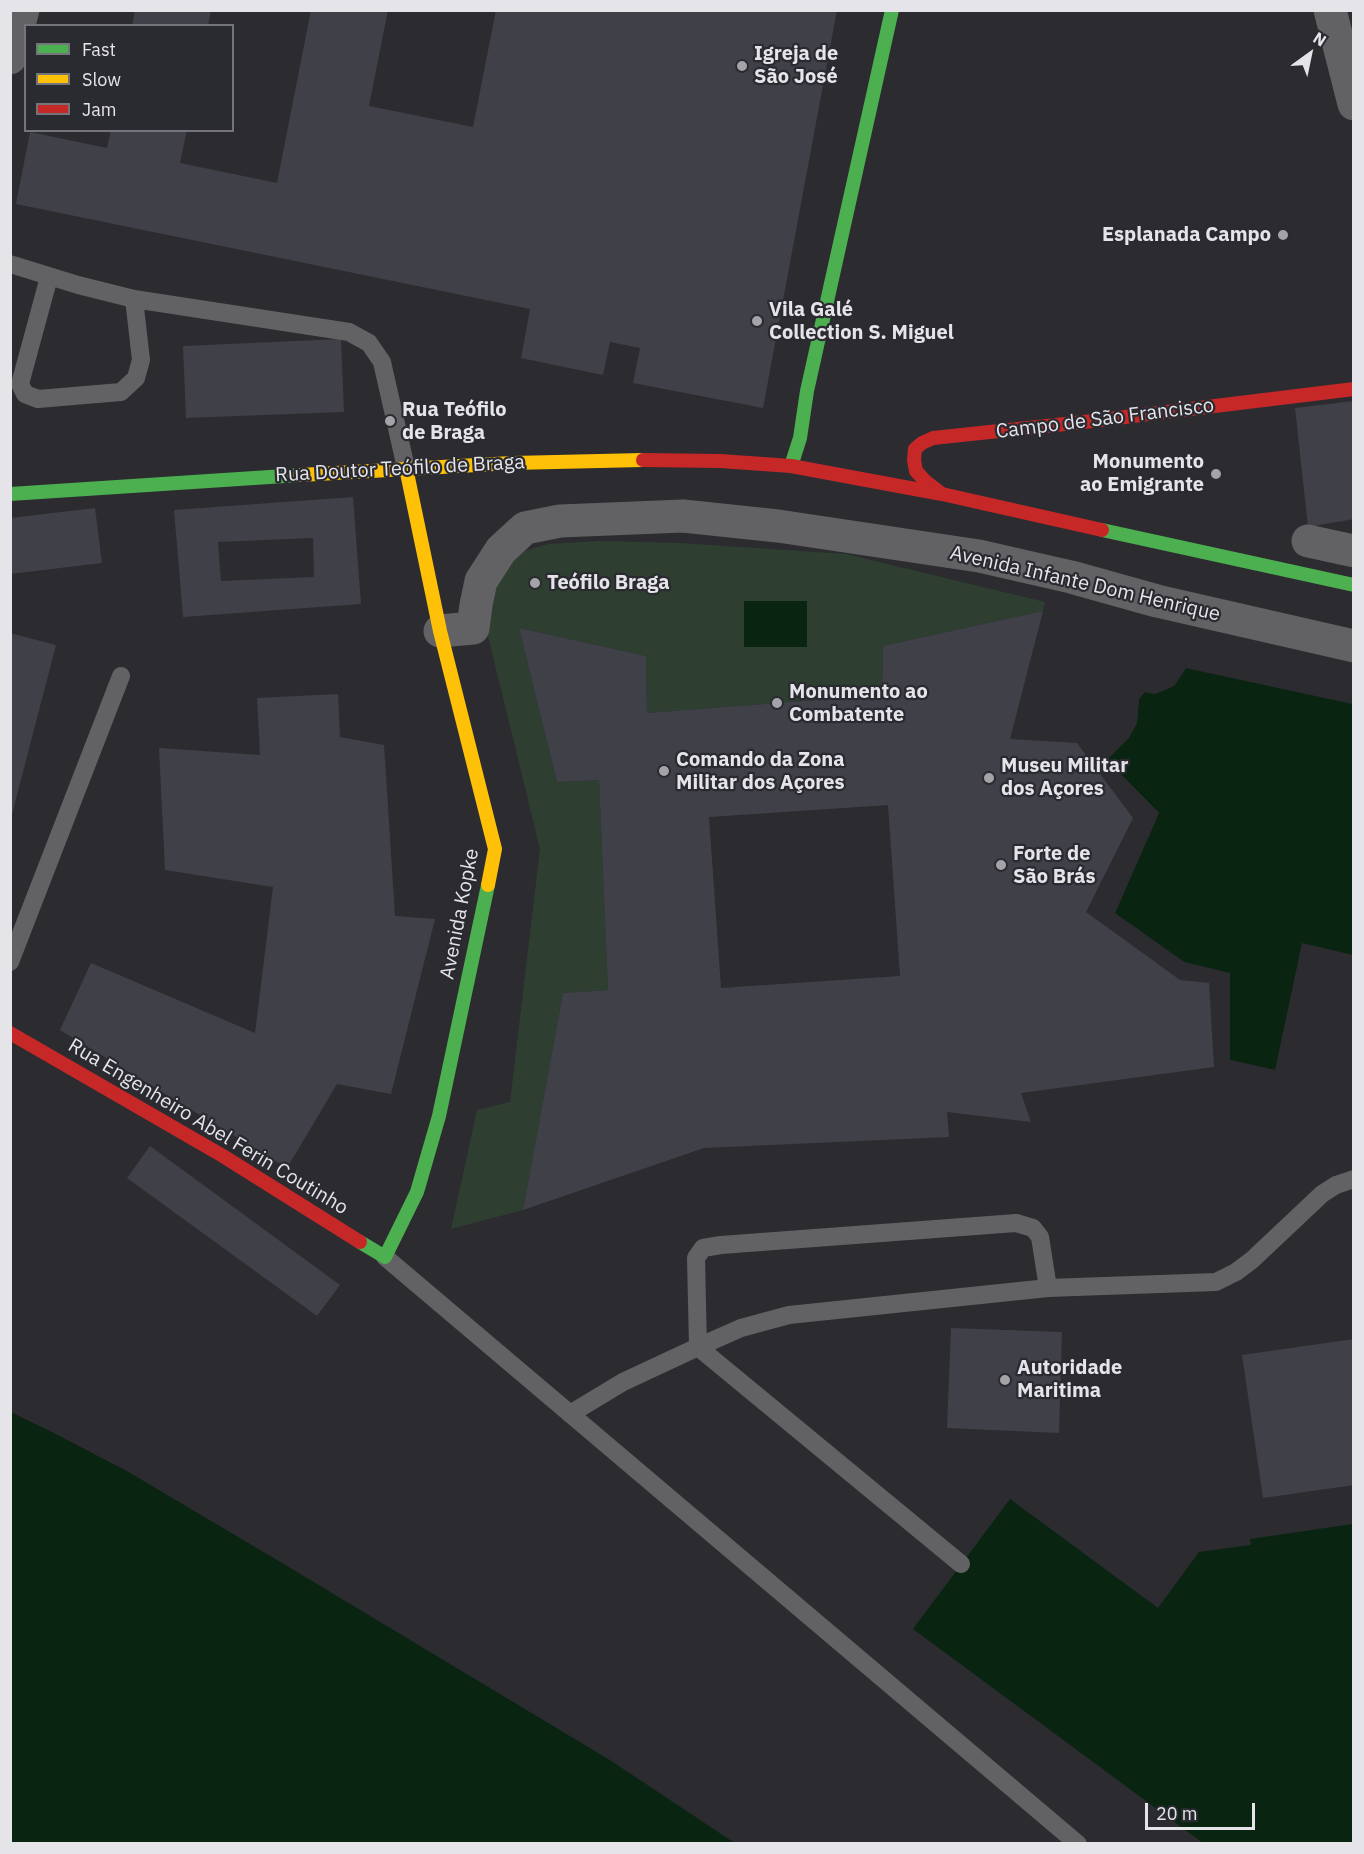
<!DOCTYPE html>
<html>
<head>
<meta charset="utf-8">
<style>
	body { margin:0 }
	#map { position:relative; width:1364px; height:1854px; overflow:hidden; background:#2b2b30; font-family:"IBM Plex Sans",sans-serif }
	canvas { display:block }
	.frame { position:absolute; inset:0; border:12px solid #e4e4e9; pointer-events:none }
	.legend { position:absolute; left:24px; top:24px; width:210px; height:108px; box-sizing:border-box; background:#2a2a31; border:2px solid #74747b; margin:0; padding:8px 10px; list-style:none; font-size:18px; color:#e4e4e9 }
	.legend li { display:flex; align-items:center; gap:12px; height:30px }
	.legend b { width:30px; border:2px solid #74747b }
	.north { position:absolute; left:1280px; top:24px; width:60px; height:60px; -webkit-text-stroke:4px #2a2a31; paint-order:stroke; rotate:33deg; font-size:16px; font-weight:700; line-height:24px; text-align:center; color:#e4e4e9 }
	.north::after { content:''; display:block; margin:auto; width:21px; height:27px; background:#e4e4e9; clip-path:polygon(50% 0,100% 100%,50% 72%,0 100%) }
	.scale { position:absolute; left:1145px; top:1803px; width:110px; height:27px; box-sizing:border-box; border:3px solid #e4e4e9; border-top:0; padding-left:8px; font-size:18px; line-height:21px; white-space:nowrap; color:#e4e4e9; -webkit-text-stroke:4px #2a2a31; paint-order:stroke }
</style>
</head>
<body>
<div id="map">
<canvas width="1364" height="1854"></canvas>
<div class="frame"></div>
<ul class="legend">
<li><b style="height:8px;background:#4caf50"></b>Fast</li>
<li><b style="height:8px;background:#ffc107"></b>Slow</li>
<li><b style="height:8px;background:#c62828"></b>Jam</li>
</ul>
<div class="north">N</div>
<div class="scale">20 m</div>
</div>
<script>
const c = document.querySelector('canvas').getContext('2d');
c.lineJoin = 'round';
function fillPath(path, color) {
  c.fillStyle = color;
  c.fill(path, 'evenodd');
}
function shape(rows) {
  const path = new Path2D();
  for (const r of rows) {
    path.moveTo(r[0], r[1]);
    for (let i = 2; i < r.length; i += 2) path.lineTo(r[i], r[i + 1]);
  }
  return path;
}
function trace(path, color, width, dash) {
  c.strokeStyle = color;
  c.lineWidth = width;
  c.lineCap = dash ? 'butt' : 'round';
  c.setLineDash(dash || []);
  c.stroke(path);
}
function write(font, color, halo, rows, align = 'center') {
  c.font = font + ' "IBM Plex Sans",sans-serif';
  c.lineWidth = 4.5;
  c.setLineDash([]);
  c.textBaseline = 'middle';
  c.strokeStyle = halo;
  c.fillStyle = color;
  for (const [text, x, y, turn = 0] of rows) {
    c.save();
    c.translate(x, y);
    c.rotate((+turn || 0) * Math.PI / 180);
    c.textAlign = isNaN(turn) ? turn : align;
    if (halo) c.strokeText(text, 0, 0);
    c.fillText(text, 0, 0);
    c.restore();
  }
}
fillPath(shape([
	[599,541,681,543,846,554,1045,602,1043,611,883,646,882,695,647,713,646,656,519,628,557,782,599,780,608,990,563,993,523,1210,451,1229,477,1110,510,1102,540,849,486,628,486,604,508,563,523,551,548,544]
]), '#2e3f31');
fillPath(shape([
	[744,601,807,601,807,647,744,647],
	[1186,668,1353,704,1353,955,1302,943,1275,1070,1230,1060,1229,973,1184,962,1115,913,1159,813,1107,760,1129,737,1137,723,1139,699,1145,692,1155,694,1174,686],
	[11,1412,54,1433,127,1471,284,1564,610,1760,735,1843,11,1844],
	[1010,1499,1158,1608,1199,1552,1251,1545,1250,1539,1353,1524,1353,1843,1203,1843,913,1629]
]), '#092410');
fillPath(shape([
	[1186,665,1354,701,1353,704,1186,668,1174,686,1155,694,1145,692,1139,699,1137,723,1129,738,1107,760,1159,813,1115,913,1184,962,1230,973,1230,1060,1275,1070,1274,1073,1227,1061,1227,975,1183,965,1112,913,1156,814,1105,762,1104,759,1127,736,1134,723,1137,698,1143,690,1155,691,1172,684],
	[10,1409,55,1430,128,1468,286,1561,611,1758,736,1841,738,1844,735,1843,610,1760,284,1564,127,1471,54,1433,11,1412]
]), '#2b2b30');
fillPath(shape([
	[135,10,211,10,208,26,132,26],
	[311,10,388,10,369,106,473,127,496,10,837,10,763,408,633,383,640,348,610,342,603,375,521,358,530,309,16,204,30,132,107,148,111,130,187,130,180,163,277,183],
	[341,339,344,412,186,418,183,346],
	[1354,401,1354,519,1308,527,1295,408],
	[353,497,361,604,183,617,174,510],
	[313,538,314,577,221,581,218,542],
	[95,508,102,563,10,574,10,518],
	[1043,611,1010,739,1077,743,1133,818,1086,912,1180,980,1209,983,1214,1067,1021,1093,1031,1122,947,1112,949,1137,704,1148,523,1210,563,993,608,990,599,780,557,782,519,628,646,656,647,713,882,695,883,646],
	[888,805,900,976,721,988,709,817],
	[10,633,56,645,11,818,10,818],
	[338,694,340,737,384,745,395,916,435,919,391,1094,337,1084,287,1168,60,1030,91,963,255,1033,273,887,165,870,159,748,260,755,257,698],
	[150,1146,340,1285,317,1316,127,1178],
	[951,1328,1062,1332,1059,1433,947,1428],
	[1354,1339,1354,1485,1263,1498,1242,1355]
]), '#404048');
trace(shape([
	[10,264,78,285,134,299,349,332,369,343,382,362,406,468],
	[49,277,20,384,25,394,38,399,121,392,136,378,141,360,134,299],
	[10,962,121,676],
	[385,1257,1078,1844],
	[570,1414,623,1382,698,1347,741,1328,789,1315,1048,1288,1216,1282,1236,1272,1252,1260,1322,1194,1336,1185,1354,1179],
	[961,1564,698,1347,696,1258,703,1248,721,1245,1016,1223,1033,1228,1040,1237,1048,1288]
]), '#626265', 18);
trace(shape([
	[1330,10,1354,104],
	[10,58,23,10],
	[1308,541,1354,551],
	[440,631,473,628,476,605,481,581,501,550,525,528,560,521,683,516,778,526,979,556,1071,577,1157,601,1354,646]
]), '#626265', 33);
trace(shape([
	[791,466,800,438,807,391,892,10],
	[10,494,300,475],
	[1102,530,1354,585],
	[360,1242,385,1257,417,1192,439,1116,488,885]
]), '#4caf50', 14);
trace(shape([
	[406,468,440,631,495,849,488,885],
	[300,475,512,463,643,460]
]), '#ffc107', 14);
trace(shape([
	[643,460,720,461,791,466,942,494,1102,530],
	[942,494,925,481,916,471,914,460,915,449,922,443,933,438,1084,422,1354,389],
	[10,1033,223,1156,360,1242]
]), '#c62828', 14);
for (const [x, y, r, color] of [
	[742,66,6,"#a3a3a8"],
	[1283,235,6,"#a3a3a8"],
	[757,321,6,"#a3a3a8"],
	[390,421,6,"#a3a3a8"],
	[1216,474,6,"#a3a3a8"],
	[535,583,6,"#a3a3a8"],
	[777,703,6,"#a3a3a8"],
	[664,771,6,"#a3a3a8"],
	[989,778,6,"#a3a3a8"],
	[1001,865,6,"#a3a3a8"],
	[1005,1380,6,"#a3a3a8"]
]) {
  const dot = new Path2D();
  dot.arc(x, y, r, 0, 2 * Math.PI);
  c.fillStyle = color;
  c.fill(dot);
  trace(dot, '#2a2a31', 2);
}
write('bold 20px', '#e4e4e9', '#2a2a31', [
	["Igreja de",754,54],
	["São José",754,77],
	["Esplanada Campo",1271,235,"right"],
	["Vila Galé",769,310],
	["Collection S. Miguel",769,333],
	["Rua Teófilo",402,410],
	["de Braga",402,433],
	["Monumento",1204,462,"right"],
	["ao Emigrante",1204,485,"right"],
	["Teófilo Braga",547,583],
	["Monumento ao",789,692],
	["Combatente",789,715],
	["Comando da Zona",676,760],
	["Militar dos Açores",676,783],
	["Museu Militar",1001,766],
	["dos Açores",1001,789],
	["Forte de",1013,854],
	["São Brás",1013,877],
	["Autoridade",1017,1368],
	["Maritima",1017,1391]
], 'left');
write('20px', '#e4e4e9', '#2a2a31', [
	["Campo de São Francisco",1105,419,-7],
	["Rua Doutor Teófilo de Braga",400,469,-3],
	["Avenida Infante Dom Henrique",1085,584,13],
	["Avenida Kopke",460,914,-79],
	["Rua Engenheiro Abel Ferin Coutinho",208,1127,31]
]);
</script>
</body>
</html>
